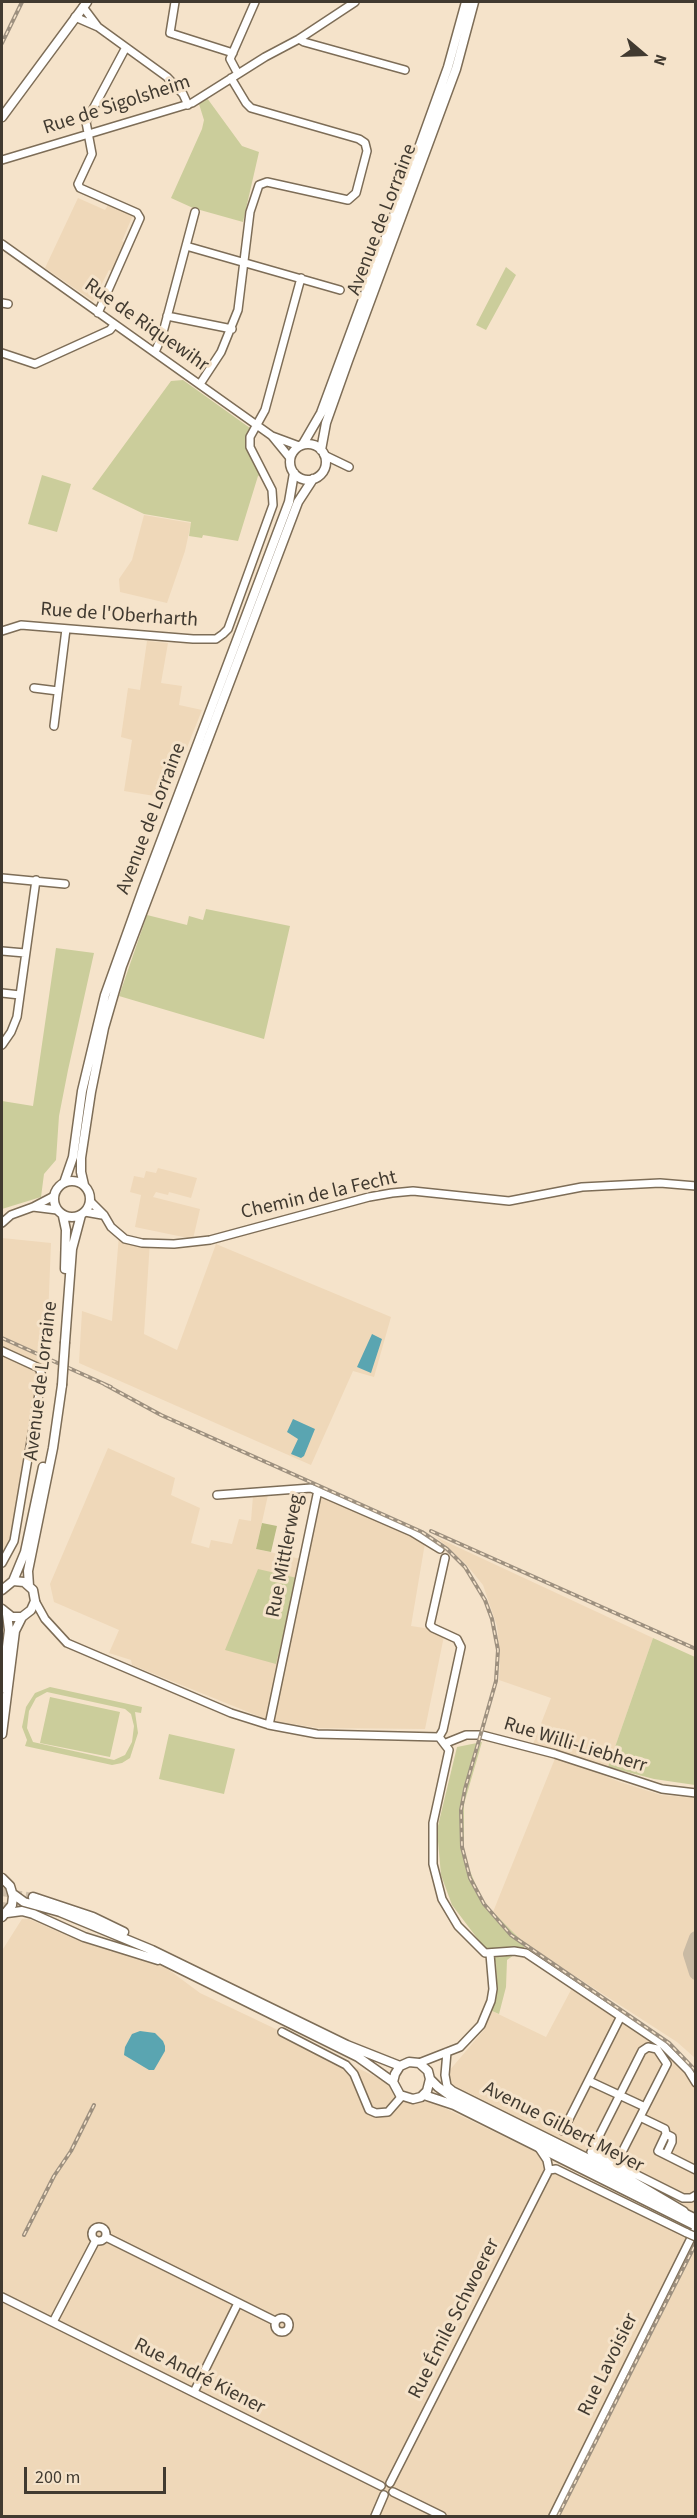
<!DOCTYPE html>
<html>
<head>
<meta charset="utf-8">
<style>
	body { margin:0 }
	#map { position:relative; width:697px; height:2518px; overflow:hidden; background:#f5e3ca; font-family:"Source Sans 3",sans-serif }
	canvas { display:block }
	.frame { position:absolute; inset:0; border:3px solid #413a30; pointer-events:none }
	.north { position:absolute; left:613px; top:24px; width:60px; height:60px; -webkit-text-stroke:4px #f5e3ca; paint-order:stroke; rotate:109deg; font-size:16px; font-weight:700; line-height:24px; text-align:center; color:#413a30 }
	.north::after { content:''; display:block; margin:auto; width:21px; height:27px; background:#413a30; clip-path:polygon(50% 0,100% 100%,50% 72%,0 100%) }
	.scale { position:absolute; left:24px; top:2467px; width:142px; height:27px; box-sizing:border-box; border:3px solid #413a30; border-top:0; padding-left:8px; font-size:18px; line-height:21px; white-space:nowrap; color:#413a30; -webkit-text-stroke:4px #f5e3ca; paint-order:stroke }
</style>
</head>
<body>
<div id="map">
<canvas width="697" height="2518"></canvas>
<div class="frame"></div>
<div class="north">N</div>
<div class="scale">200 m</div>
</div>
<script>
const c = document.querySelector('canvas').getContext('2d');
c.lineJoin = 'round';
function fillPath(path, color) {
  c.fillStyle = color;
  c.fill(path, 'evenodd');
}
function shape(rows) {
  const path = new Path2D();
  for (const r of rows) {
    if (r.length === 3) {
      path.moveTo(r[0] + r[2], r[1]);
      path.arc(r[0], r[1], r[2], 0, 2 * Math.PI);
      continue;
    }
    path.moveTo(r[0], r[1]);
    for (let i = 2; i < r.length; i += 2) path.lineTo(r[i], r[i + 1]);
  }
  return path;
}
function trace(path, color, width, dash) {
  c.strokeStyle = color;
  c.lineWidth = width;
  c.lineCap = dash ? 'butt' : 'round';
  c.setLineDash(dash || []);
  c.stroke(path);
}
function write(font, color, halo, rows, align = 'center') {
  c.font = font + ' "Source Sans 3",sans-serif';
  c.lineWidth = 6;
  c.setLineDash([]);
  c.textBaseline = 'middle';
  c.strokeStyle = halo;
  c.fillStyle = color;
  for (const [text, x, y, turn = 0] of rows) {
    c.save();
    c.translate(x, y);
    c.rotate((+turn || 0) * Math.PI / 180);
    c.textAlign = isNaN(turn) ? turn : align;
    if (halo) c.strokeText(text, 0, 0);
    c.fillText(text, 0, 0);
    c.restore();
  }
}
fillPath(shape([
	[78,198,105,210,108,205,133,215,122,241,126,243,113,272,109,270,93,301,45,268],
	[144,515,191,523,185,551,167,603,120,592,119,579,132,560],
	[147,641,168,643,161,683,182,686,179,705,202,710,167,798,124,791,132,740,121,737,128,688,140,690],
	[158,1168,197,1178,191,1198,169,1192,168,1195,156,1192,153,1197,200,1209,193,1239,135,1227,141,1195,130,1192,134,1176,144,1178,146,1171,156,1173],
	[119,1235,150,1241,144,1334,177,1350,216,1244,391,1317,374,1377,353,1371,311,1465,79,1363,82,1311,112,1321],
	[2,1238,51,1243,46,1367,34,1452,17,1543,2,1564],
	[108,1448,175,1478,171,1495,200,1508,191,1543,209,1548,211,1540,232,1544,239,1519,251,1521,253,1496,268,1495,256,1549,301,1559,316,1493,425,1543,411,1626,431,1629,444,1636,425,1729,318,1728,268,1720,132,1665,131,1660,109,1653,119,1630,54,1602,50,1584],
	[436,1537,653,1638,608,1767,533,1744,551,1698,499,1680,500,1657,497,1626,483,1585,465,1563],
	[556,1756,620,1782,661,1795,695,1798,695,2058,677,2042,524,1943,493,1912],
	[22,1919,29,1919,77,1940,165,1967,200,1993,389,2083,396,2097,406,2102,432,2102,542,2155,549,2173,556,2173,695,2242,695,2516,2,2516,2,1973,3,1949],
	[572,1988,660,2045,686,2073,695,2088,695,2214,667,2196,461,2094,449,2085,449,2071,483,2031,492,2011,546,2037]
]), '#efd8b9');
fillPath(shape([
	[207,98,242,146,259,152,243,222,193,208,171,198,202,129,204,120,199,104],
	[506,267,516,275,486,330,476,325],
	[183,380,250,428,247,436,247,448,261,475,258,476,238,541,203,535,202,538,189,536,191,522,144,514,92,489,171,381],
	[42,475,71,484,57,532,28,524],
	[206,909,290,926,264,1039,119,996,147,915,187,925,189,916,203,920],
	[56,948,94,953,68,1070,59,1116,56,1160,44,1174,41,1197,2,1209,2,1101,33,1106],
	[258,1569,297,1578,276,1664,225,1650],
	[653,1638,695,1657,695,1785,654,1779,608,1767],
	[50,1687,142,1707,141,1713,135,1712,138,1733,130,1758,122,1763,112,1765,25,1746,27,1740,22,1727,26,1707,35,1693],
	[47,1692,125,1709,131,1714,134,1726,132,1742,125,1755,114,1760,33,1742,27,1728,29,1711,36,1698],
	[50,1697,120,1712,110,1757,40,1743],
	[169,1734,235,1749,224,1794,159,1779],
	[482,1742,464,1804,464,1848,469,1869,482,1899,489,1908,524,1943,524,1956,514,1955,507,1960,506,1987,499,2014,492,2011,497,1988,496,1963,452,1905,441,1875,437,1830,457,1747]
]), '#cbcd9b');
fillPath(shape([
	[262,1523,277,1526,271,1552,256,1549]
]), '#babd84');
fillPath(shape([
	[372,1334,382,1339,371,1373,357,1367],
	[293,1419,315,1429,304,1456,301,1458,291,1454,298,1439,287,1432],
	[140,2031,155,2033,163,2041,165,2046,165,2051,154,2070,149,2070,124,2055,125,2047,132,2034]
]), '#5aa5b1');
trace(shape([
	[696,1938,690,1954,696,1973]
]), '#c9baa4', 14);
trace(shape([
	[2,1892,33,1897],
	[2,1906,42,1912]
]), '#d1c1ab', 8, [8, 4]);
const minor = shape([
	[175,2,170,33,233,53],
	[75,17,98,27,83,7],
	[98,27,167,77,183,94,188,105],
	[299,39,304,42,405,70],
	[238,74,230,59,255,2],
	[2,160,192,103,265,57,299,39,355,2],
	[2,244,272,436,290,458],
	[186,246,340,290],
	[2,303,8,304],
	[98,313,140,218,137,213,80,188,78,184,92,154,86,122,125,49],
	[167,316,232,329],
	[155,352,162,336,195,212],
	[2,353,35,364,110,330,114,325],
	[200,384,221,352,238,310,250,212,259,185,267,182,348,200,356,193,367,151,365,143,359,139,251,108,246,103,231,78],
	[272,436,299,446],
	[324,455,349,467],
	[2,631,21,625,193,639,216,639,223,634,228,629,273,505,272,490,250,447,250,437,265,410,301,278],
	[34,688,58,691],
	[54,726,66,629],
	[2,878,65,884],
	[2,951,25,953],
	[2,993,20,995],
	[2,1045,11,1032,17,1017,36,880],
	[90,1201,104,1215,111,1227,125,1239,142,1243,174,1244,210,1240,369,1197,392,1193,413,1191,509,1201,582,1187,660,1183,696,1186],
	[33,1207,57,1210],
	[85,1212,102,1215],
	[2,1223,11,1215,33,1207,54,1196],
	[2,1351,39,1368,42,1376,14,1541,2,1563],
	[217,1495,311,1488,412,1532,440,1549],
	[35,1601,45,1619,67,1643,231,1713,269,1725,317,1734,439,1737,449,1750,433,1823,433,1864,442,1899,458,1926,485,1953,514,1951,526,1953,662,2044,688,2070,696,2083],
	[269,1725,318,1490],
	[439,1737,443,1730,461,1647,457,1639,433,1628,430,1625,445,1558],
	[446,1743,466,1735,482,1735,555,1754,662,1789,696,1793],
	[282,2032,346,2065,354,2074,369,2110,376,2113,388,2112,402,2096],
	[447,2052,445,2075,447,2086,453,2091,628,2178,684,2211],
	[419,2063,460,2047,481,2025,491,2001,493,1989,490,1954],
	[589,2081,645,2107],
	[640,2117,665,2129,666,2134,672,2137,672,2142,666,2155,696,2170],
	[563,2131,621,2016],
	[666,2134,658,2151,666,2155],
	[539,2148,547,2160,549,2170],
	[616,2164,667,2064,657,2049,648,2047,642,2051,591,2152,683,2198,691,2198,696,2195],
	[549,2170,556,2169,687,2233],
	[99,2234,7],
	[106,2237,275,2321],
	[2,2297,381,2486],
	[282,2325,7],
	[53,2322,96,2240],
	[194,2392,238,2303],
	[390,2483,549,2170],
	[393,2492,442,2516],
	[375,2516,384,2495],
	[553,2516,696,2228]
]);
const major = shape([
	[2,117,87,2],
	[303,444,321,413,420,145,448,67,466,2],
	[308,462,18],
	[321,450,326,423,348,361,456,69,474,2],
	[72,1199,18],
	[64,1183,73,1157,82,1091,105,995,144,886,289,502,294,473],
	[84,1185,81,1172,81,1158,91,1092,104,1028,122,966,298,502,313,479],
	[63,1216,66,1230,65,1269],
	[65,1342,72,1249,81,1215],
	[13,1581,25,1552,43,1467],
	[29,1586,28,1571,53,1448,62,1385],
	[2,1590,13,1581,24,1582,33,1590,35,1601,31,1610,22,1617,12,1617,2,1609],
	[2,1688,9,1630,7,1614],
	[2,1734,15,1631,22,1617],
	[2,1878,10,1886,13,1896,12,1905,2,1917],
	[13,1894,24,1902,60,1912,152,1950,347,2045,400,2066],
	[33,1897,93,1917,124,1932],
	[7,1913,22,1911,33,1914,84,1937,158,1960],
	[156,1957,358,2057,393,2082],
	[430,2079,427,2091,421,2097,413,2099,400,2095,393,2082,395,2074,400,2066,409,2062,419,2063,428,2071,430,2079,438,2087,456,2100,696,2219],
	[424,2095,454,2105,696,2226]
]);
trace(minor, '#7d6d57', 10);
trace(major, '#7d6d57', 11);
trace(minor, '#fff', 7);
trace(major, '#fff', 8);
const rail = shape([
	[2,43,22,2],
	[2,1338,111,1387],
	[104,1384,161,1415,422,1532,447,1549,465,1567,485,1600,492,1619,498,1650,496,1681,465,1789,461,1810,462,1847,470,1878,484,1904,511,1935,669,2043,696,2071],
	[431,1531,696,1649],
	[24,2235,54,2176,71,2151,94,2105],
	[558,2516,696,2243]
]);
trace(rail, '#9d907f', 4);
trace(rail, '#f5e3ca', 1.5, [4.5]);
const minorBridge = shape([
	[687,2233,696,2237]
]);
const majorBridge = shape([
	[62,1385,65,1342]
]);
trace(minorBridge, '#7d6d57', 10, []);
trace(majorBridge, '#7d6d57', 11, []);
trace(minorBridge, '#fff', 7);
trace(majorBridge, '#fff', 8);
write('20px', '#413a30', '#f5e3ca', [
	["Rue de Sigolsheim",117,106,-18],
	["Avenue de Lorraine",383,220,-69],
	["Rue de Riquewihr",146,326,35],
	["Rue de l'Oberharth",119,616,4],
	["Avenue de Lorraine",152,819,-69],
	["Chemin de la Fecht",319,1196,-13],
	["Avenue de Lorraine",42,1381,-83],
	["Rue Mittlerweg",286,1556,-79],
	["Rue Willi-Liebherr",575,1746,17],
	["Avenue Gilbert Meyer",563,2128,27],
	["Rue Émile Schwoerer",455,2319,-63],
	["Rue Lavoisier",609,2365,-64],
	["Rue André Kiener",199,2377,27]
]);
</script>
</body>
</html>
